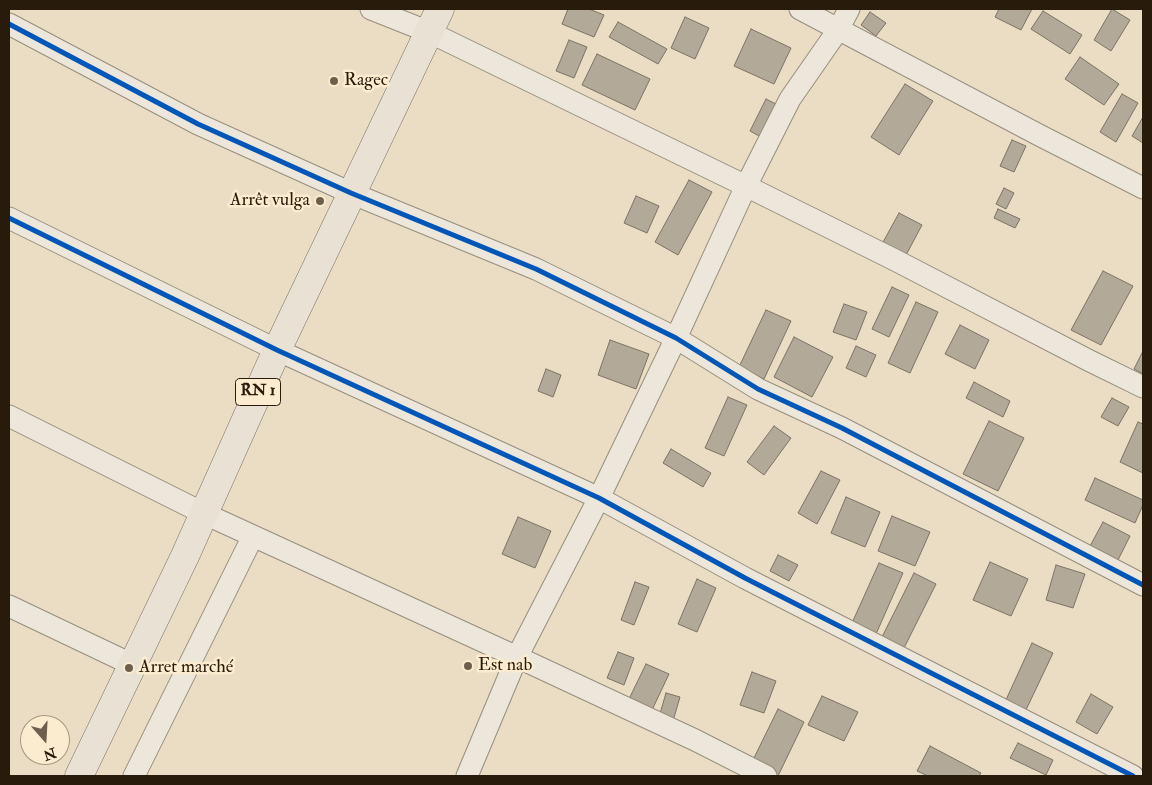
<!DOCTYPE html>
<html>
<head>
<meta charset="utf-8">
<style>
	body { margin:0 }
	#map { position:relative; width:1152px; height:785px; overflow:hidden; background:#ebddc4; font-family:"IM FELL Double Pica",serif }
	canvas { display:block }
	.frame { position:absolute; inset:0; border:10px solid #291b0b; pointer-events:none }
	.north { position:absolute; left:20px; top:715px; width:50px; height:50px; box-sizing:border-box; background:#fceccf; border:1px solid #a89881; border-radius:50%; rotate:161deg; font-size:14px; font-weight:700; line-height:20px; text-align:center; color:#291b0b }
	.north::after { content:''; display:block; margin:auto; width:18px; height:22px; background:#6d5f4c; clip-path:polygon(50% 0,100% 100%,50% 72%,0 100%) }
</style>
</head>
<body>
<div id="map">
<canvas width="1152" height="785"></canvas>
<div class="frame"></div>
<div class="north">N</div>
</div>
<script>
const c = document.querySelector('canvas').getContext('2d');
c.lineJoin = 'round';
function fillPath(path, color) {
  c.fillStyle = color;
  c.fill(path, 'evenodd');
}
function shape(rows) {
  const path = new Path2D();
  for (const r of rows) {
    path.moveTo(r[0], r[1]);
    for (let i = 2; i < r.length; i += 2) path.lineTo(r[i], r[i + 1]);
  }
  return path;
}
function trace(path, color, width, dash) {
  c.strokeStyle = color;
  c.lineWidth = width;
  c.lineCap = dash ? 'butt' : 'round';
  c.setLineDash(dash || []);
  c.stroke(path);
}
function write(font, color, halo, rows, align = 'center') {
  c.font = font + ' "IM FELL Double Pica",serif';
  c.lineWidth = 5;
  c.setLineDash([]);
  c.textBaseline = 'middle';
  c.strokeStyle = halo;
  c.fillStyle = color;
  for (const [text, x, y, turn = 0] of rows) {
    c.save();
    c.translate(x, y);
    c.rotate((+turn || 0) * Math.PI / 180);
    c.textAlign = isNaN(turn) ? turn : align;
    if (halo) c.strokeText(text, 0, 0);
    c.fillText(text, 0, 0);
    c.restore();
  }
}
const building = shape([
	[568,9,589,9,604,15,594,37,562,24,568,9],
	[999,9,1032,9,1021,30,995,17,999,9],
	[1112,9,1130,20,1111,51,1094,40,1112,9],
	[1043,11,1082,35,1070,54,1031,29,1043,11],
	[870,12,886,23,876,36,861,25,870,12],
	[685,17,709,28,695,59,671,48,685,17],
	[618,22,667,49,658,64,609,37,618,22],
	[751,29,791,48,774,84,734,66,751,29],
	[569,40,587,47,574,78,556,71,569,40],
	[597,54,650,79,635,110,582,85,597,54],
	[1080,57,1119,84,1104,105,1065,79,1080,57],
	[905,84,933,101,899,155,871,137,905,84],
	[1122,94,1138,103,1116,142,1100,132,1122,94],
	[766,99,778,105,761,137,750,131,766,99],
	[1143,117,1143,143,1132,136,1143,117],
	[1012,140,1026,146,1014,172,1000,166,1012,140],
	[689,180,712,192,678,255,655,242,689,180],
	[1004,188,1014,193,1006,209,996,204,1004,188],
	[636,196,659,206,647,233,624,223,636,196],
	[998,209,1020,219,1015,228,994,218,998,209],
	[899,213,922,225,905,257,882,244,899,213],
	[1103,271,1133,286,1101,345,1071,330,1103,271],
	[892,287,909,295,889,337,872,329,892,287],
	[916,302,938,312,910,373,888,363,916,302],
	[844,304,867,312,856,340,833,332,844,304],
	[766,310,791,321,764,379,739,367,766,310],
	[960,325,989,340,975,369,945,354,960,325],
	[794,337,833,357,812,397,774,377,794,337],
	[610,340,649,354,636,389,598,375,610,340],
	[856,346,876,355,866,377,846,368,856,346],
	[1143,351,1143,374,1134,369,1143,351],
	[546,369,561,375,553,397,538,391,546,369],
	[974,382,1010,401,1003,417,966,398,974,382],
	[728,397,747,405,724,456,705,448,728,397],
	[1112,398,1129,407,1118,426,1101,417,1112,398],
	[989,421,1024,438,998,491,963,474,989,421],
	[1138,422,1143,424,1143,473,1120,462,1138,422],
	[774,426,791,438,764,475,747,462,774,426],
	[671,449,711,473,703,487,663,463,671,449],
	[821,471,840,480,817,524,798,513,821,471],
	[1095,478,1143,500,1143,505,1135,523,1085,500,1095,478],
	[846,497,880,512,865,547,831,533,846,497],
	[892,516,930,532,915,566,878,551,892,516],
	[518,517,551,531,535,568,502,554,518,517],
	[1103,522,1130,536,1117,562,1089,548,1103,522],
	[778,555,798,565,789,581,770,571,778,555],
	[990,562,1028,579,1011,616,973,600,990,562],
	[879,563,903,573,876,634,852,623,879,563],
	[1056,565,1085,574,1073,608,1046,600,1056,565],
	[914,573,936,584,904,648,882,637,914,573],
	[697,579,716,588,697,632,678,624,697,579],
	[635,582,649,587,634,625,621,620,635,582],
	[1032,643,1053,653,1025,712,1005,702,1032,643],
	[618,652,634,658,624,685,607,678,618,652],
	[646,664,669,674,652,710,629,699,646,664],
	[752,672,776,681,764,713,740,705,752,672],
	[666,693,680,697,673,721,659,717,666,693],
	[1091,694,1113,707,1097,734,1076,722,1091,694],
	[822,696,858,712,844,741,808,725,822,696],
	[778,709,804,722,778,776,776,776,751,764,778,709],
	[1018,743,1053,760,1046,775,1010,758,1018,743],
	[930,746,981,773,979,776,928,776,917,771,930,746]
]);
fillPath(building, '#b3a998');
trace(building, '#7b7264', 1);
const minor = shape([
	[371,9,429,32,746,186,893,259,1090,361,1143,387],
	[800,9,1039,135,1143,188],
	[9,24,198,124,351,193,536,269,676,338,758,389,842,428,1143,585],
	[9,218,277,350,599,498,745,578,1133,776],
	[9,416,203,513,517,657,695,740,766,776],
	[9,606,133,665],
	[134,776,253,536],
	[467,776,517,657,599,498,676,338,746,186,790,99,838,30,849,9]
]);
const trunk = shape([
	[79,776,185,556,277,350,440,9]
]);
trace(minor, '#968d7d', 23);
trace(trunk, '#7b7264', 29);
trace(minor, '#ede6da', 21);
trace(trunk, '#e9e2d4', 28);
trace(shape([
	[9,24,198,124,351,193,536,269,676,338,758,389,842,428,1143,585],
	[9,218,277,350,599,498,745,578,1133,776]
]), '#0057b8', 5);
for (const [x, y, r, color] of [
	[334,81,5,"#6d5f4c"],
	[320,201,5,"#6d5f4c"],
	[468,666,5,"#6d5f4c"],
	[129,668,5,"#6d5f4c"]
]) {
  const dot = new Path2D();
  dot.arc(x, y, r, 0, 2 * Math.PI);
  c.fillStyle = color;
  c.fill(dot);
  trace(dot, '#fceccf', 2);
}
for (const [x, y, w] of [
	[258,392,45]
]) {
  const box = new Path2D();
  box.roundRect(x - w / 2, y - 13.5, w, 27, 4);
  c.fillStyle = '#fceccf';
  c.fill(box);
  trace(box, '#291b0b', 1);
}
write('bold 16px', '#291b0b', null, [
	["RN 1",258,392]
]);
write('18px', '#291b0b', '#fceccf', [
	["Ragec",344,81],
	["Arrêt vulga",310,201,"right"],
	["Est nab",478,666],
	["Arret marché",139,668]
], 'left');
</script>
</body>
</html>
